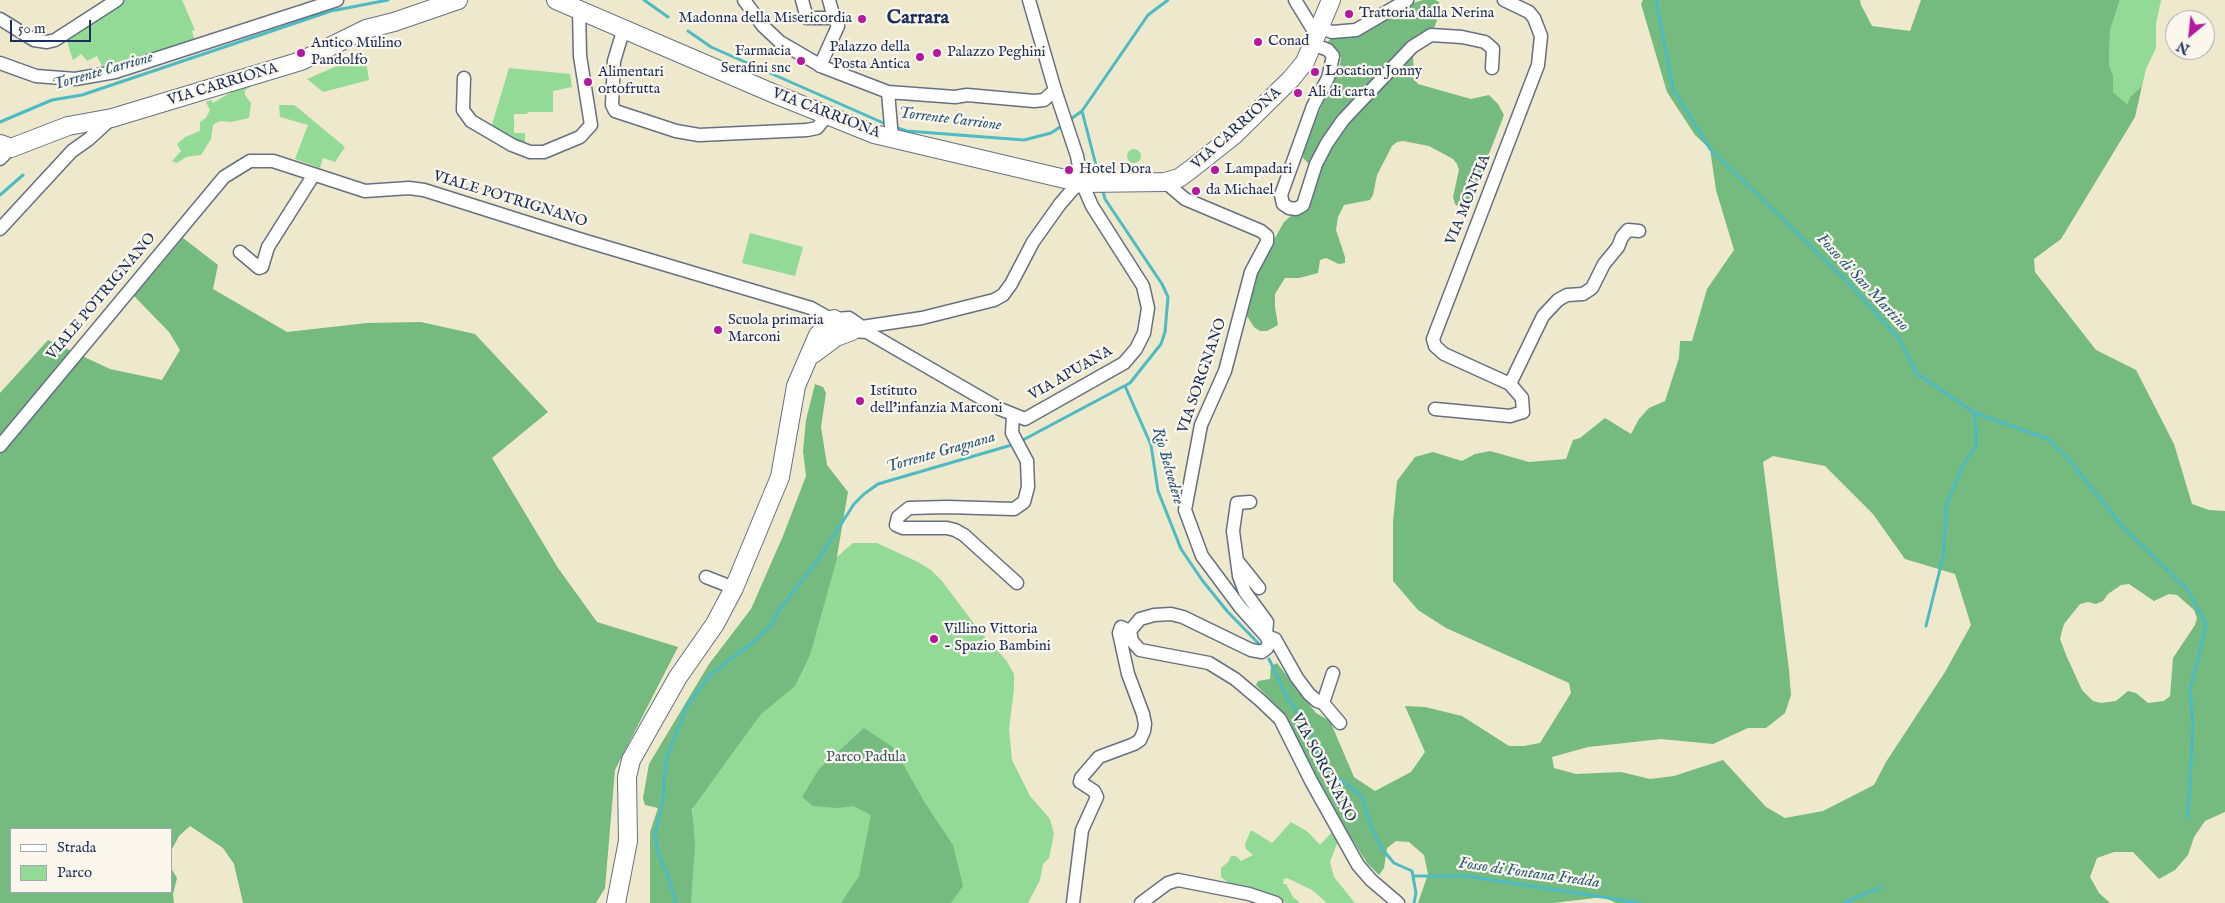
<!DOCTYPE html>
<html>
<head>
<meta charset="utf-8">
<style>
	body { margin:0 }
	#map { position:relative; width:2225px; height:903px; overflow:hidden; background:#eee8cc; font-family:"IM FELL English",serif }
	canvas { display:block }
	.legend { position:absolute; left:10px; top:828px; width:162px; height:65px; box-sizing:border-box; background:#fbf7ec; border:1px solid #a1a7b3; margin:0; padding:6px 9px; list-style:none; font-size:15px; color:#1b2f5e }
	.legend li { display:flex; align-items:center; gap:10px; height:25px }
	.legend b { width:25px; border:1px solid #a1a7b3 }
	.north { position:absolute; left:2165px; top:10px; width:50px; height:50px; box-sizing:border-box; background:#fbf7ec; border:1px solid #a1a7b3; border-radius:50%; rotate:208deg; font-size:14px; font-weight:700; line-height:20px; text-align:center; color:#1b2f5e }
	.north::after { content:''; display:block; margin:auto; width:18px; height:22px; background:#b5179e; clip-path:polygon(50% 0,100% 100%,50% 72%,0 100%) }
	.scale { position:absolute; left:10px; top:20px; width:81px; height:22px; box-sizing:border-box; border:2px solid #1b2f5e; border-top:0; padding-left:6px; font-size:15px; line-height:18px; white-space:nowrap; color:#1b2f5e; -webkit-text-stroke:4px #fbf7ec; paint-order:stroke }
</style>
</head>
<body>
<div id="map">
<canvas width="2225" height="903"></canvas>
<ul class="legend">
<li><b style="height:6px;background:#fff"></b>Strada</li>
<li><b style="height:14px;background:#92da95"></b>Parco</li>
</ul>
<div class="north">N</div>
<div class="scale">50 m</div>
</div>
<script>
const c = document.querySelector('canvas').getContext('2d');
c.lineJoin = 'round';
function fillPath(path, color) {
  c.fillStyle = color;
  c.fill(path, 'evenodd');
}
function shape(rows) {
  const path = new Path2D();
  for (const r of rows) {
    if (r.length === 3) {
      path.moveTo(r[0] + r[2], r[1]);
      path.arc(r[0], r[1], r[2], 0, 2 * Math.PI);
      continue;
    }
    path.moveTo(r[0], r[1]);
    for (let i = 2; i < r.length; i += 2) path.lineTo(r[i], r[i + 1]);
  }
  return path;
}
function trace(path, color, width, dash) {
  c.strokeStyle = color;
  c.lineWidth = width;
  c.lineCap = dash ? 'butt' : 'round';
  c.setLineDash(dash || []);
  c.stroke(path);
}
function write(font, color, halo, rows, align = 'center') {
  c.font = font + ' "IM FELL English",serif';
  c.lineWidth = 4.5;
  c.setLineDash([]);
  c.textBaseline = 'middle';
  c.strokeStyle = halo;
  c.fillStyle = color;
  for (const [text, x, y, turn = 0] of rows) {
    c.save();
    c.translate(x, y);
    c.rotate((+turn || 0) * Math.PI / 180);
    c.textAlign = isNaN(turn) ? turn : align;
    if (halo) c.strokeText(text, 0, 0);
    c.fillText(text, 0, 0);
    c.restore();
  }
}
fillPath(shape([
	[123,0,182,0,195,30,192,31,195,42,131,60,102,66,97,56,87,61,81,54,73,60,66,38],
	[2120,0,2161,0,2156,24,2156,48,2146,69,2142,86,2130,97,2127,104,2113,92,2113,75,2109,65,2110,30],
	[365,54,369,80,323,92,307,79],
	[509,68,570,74,572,87,553,91,553,112,528,112,527,114,514,114,514,133,525,133,525,144,518,144,491,128],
	[256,83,245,90,245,95,251,103,249,118,231,122,221,121,218,122,213,125,211,139,201,155,186,157,177,163,172,161,181,151,177,144,185,137,200,131,200,122,206,118,210,110,206,102,211,100,213,103,233,91],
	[279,105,294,105,298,108,345,147,335,162,323,158,320,168,295,159,308,125,280,117],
	[1134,156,7],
	[750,233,803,247,795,276,742,263],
	[853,543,877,543,918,562,931,570,942,581,978,629,1006,660,1014,674,1014,689,1009,729,1012,760,1030,796,1050,819,1054,834,1049,858,1043,864,1040,880,1028,903,685,903,695,781,825,567],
	[1291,822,1308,832,1320,845,1332,832,1338,841,1330,862,1334,877,1355,903,1327,903,1312,890,1287,878,1284,879,1283,884,1286,884,1293,897,1300,903,1285,903,1268,895,1230,884,1221,877,1221,868,1228,862,1231,856,1236,856,1241,861,1253,855,1246,849,1245,844,1251,830,1272,843]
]), '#92da95');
fillPath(shape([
	[1423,0,1435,0,1439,2,1441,8,1435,26,1417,44,1413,56,1414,79,1418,84,1471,99,1489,95,1498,104,1504,115,1470,203,1466,208,1460,208,1455,204,1453,197,1459,170,1457,164,1453,159,1429,146,1403,141,1397,142,1392,146,1377,175,1373,195,1370,200,1344,205,1338,217,1336,230,1345,257,1345,263,1339,264,1326,258,1320,260,1318,273,1299,278,1285,278,1275,294,1275,307,1278,325,1267,331,1260,331,1254,327,1247,316,1259,266,1284,222,1294,213,1312,167,1303,158,1304,146,1340,64,1341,57,1326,44,1332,37,1406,5],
	[1643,0,1860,0,1861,5,1872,26,1910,31,1921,0,2120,0,2110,30,2109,65,2113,75,2113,92,2127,104,2130,97,2142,86,2135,117,2061,239,2034,259,2035,272,2096,350,2136,370,2174,444,2192,504,2209,510,2225,511,2225,812,2205,821,2194,837,2188,855,2175,870,2159,879,2133,852,2114,852,2097,858,2090,877,2099,893,2110,903,1616,903,1604,897,1553,903,1418,903,1428,874,1424,855,1409,842,1396,841,1387,848,1384,868,1379,875,1367,863,1326,798,1286,715,1256,685,1258,681,1270,679,1271,666,1277,663,1316,713,1330,721,1354,777,1375,791,1411,772,1425,752,1405,706,1425,707,1462,716,1509,746,1524,746,1540,743,1571,693,1569,683,1446,628,1418,610,1393,581,1393,522,1397,481,1415,457,1433,452,1462,461,1475,454,1490,451,1529,462,1566,459,1573,440,1580,438,1605,418,1631,434,1639,419,1649,408,1665,401,1679,358,1680,341,1692,341,1707,289,1734,250,1716,190,1710,149,1695,135,1667,92,1641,4],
	[1773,456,1825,466,1873,514,1905,559,1955,574,1971,625,1945,672,1886,762,1874,785,1823,811,1785,818,1766,807,1723,760,1674,776,1650,779,1621,772,1576,774,1554,768,1552,757,1588,747,1661,739,1713,744,1748,728,1766,728,1785,713,1791,695,1789,670,1763,462],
	[2129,584,2154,601,2169,594,2177,595,2194,610,2197,618,2195,625,2173,658,2170,696,2164,701,2148,703,2136,693,2128,691,2116,701,2101,703,2093,701,2082,690,2066,655,2060,639,2062,631,2064,624,2080,604,2088,602,2096,604,2103,601,2108,594,2121,585],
	[183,238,218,265,213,289,287,332,367,323,421,322,475,334,548,412,492,458,558,568,597,622,678,647,615,770,605,888,596,903,243,903,234,864,223,848,190,826,179,836,171,851,171,829,11,829,11,892,171,892,171,868,177,878,173,894,174,903,0,903,0,393,48,340,110,369,162,380,180,350,169,332,134,296],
	[815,384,823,387,826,393,821,427,827,465,848,492,836,562,810,655,795,686,761,714,692,809,695,844,691,903,650,903,650,832,658,808,645,805,643,798,649,764,709,664,751,609,783,536,806,476,803,451,806,420],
	[864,728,894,748,925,803,953,845,963,886,951,903,841,903,859,876,871,815,853,806,838,808,813,806,802,797,819,769]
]), '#75ba7e');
trace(shape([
	[644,0,668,17],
	[1656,0,1673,89,1710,149,1851,285,1900,340,1916,373,1975,413,2048,439,2070,461,2123,527,2188,590,2206,625,2190,690,2193,724,2188,818],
	[688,31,711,47,888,125],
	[1082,111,1099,177],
	[1068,121,1082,111,1148,15,1168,0],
	[0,122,52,100,82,95,331,11,388,0],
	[894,127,907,131,1024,140,1051,133,1063,125],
	[0,195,23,175],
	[1125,386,1151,445,1158,491,1181,549,1202,580,1227,611,1260,645],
	[1021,441,1130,383,1161,344,1165,332,1168,297,1162,284,1105,199,1102,188],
	[1926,626,1944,553,1946,506,1963,465,1976,446,1975,414],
	[1269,659,1288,699,1310,731,1326,769,1362,796,1371,827,1383,850,1394,863,1412,871,1416,893,1414,903],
	[1413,876,1466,876,1641,903],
	[676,903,668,876,658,853,655,835,663,799,666,759,687,706,710,675,757,639,771,625,777,613,818,560,854,504,864,494,878,484,1015,444],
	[1843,903,1882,887]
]), '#4cbbc3', 3);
const street = shape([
	[744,0,763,26,780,42,823,67,888,92,955,97,967,95,1034,101,1044,100,1055,90],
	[802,0,807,18,834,18],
	[1295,0,1317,36],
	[0,19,34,40,47,42,55,40,117,0],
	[624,28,614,61,612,105,615,111,676,131,699,135,807,130,817,128,827,116],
	[1320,28,1332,32,1356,30,1407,0],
	[1313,44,1328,50,1333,56,1328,78,1313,106,1281,195,1283,204,1289,208,1296,209,1303,205,1316,164,1327,143,1343,120,1412,47,1431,35,1462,37,1485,42,1493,49,1492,68],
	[0,63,36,76,75,79,115,72,337,0],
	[820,66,838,26,834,18,829,0],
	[464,78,463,110,471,121,512,145,530,152,544,152,580,137,591,125,580,56,579,9],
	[888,92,892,138],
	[0,159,11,148],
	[1165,182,1185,199,1261,231,1267,236,1267,242,1251,272,1225,371,1201,425,1185,510,1202,556,1240,607,1266,636,1269,642,1267,648,1262,652,1251,650,1183,617,1171,614,1154,615,1140,619,1130,631,1132,641,1140,650,1209,663,1235,679,1260,700,1280,719,1311,781,1358,865,1371,880,1398,903],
	[0,229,72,151,89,139,112,118],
	[240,252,259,268,262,267,268,247,313,176],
	[834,319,849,318,862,327,866,332],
	[862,327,922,318,994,300,1003,295,1011,284,1033,242,1060,204,1073,189,1082,183],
	[1510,384,1543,316,1558,300,1567,295,1583,294,1592,288,1604,264,1618,247,1622,237,1628,230,1639,231],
	[1435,409,1510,416,1523,412,1522,398,1510,384,1444,354,1435,346,1433,339,1538,65,1541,36,1534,18,1529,12,1504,0],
	[1013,416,1012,433,1027,461,1028,487,1024,502,1014,509,947,507,909,508,898,517,896,525,903,528,947,528,955,530,964,535,1017,583],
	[0,446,224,177,250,161,273,161,365,191,409,188,424,190,579,239,811,308,852,331,867,332,1000,409,1025,419,1124,363,1136,349,1144,333,1148,308,1143,286,1092,206,1082,183,1077,156,1055,90,1029,0],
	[1250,502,1237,503,1233,531,1239,576,1245,592,1267,622,1266,636,1275,639,1297,678,1309,694,1317,701,1323,703,1340,723],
	[1239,563,1259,588],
	[706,577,734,588],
	[1323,703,1333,673],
	[1073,903,1082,830,1097,797,1094,791,1080,782,1081,778,1099,757,1134,744,1140,740,1144,731,1145,724,1143,714,1128,674,1119,633,1121,627,1130,631],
	[1141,903,1168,883,1178,880,1249,894,1276,903]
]);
const secondary = shape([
	[556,0,777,95,874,134,1082,183,1165,182,1179,178,1190,170,1233,136,1291,79,1305,62,1331,0],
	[0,144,11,148,68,126,112,118,301,61,366,29,394,22,458,0],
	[813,354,836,337,852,331],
	[616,903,628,841,627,777,631,760,678,677,715,624,734,588,780,477,796,386,818,335,834,319]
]);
trace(street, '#657084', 15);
trace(secondary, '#657084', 20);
trace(street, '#fff', 12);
trace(secondary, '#fff', 18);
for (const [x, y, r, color] of [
	[1349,14,5,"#b5179e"],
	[862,19,5,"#b5179e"],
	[1258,42,5,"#b5179e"],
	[301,53,5,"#b5179e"],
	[937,53,5,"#b5179e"],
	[920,57,5,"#b5179e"],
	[801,61,5,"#b5179e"],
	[1315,72,5,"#b5179e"],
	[588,82,5,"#b5179e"],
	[1298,93,5,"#b5179e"],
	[1069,170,5,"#b5179e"],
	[1215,170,5,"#b5179e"],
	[1196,191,5,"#b5179e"],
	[718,330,5,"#b5179e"],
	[860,401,5,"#b5179e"],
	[934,639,5,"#b5179e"]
]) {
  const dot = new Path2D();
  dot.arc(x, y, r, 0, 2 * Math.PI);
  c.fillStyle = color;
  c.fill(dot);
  trace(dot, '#fbf7ec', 2);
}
write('15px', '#1b2f5e', '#fbf7ec', [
	["Trattoria dalla Nerina",1359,14],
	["Madonna della Misericordia",852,19,"right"],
	["Conad",1268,42],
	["Antico Mulino",311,44],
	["Pandolfo",311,61],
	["Palazzo della",910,48,"right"],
	["Posta Antica",910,65,"right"],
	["Farmacia",791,52,"right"],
	["Serafini snc",791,69,"right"],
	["Palazzo Peghini",947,53],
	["Location Jonny",1325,72],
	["Alimentari",598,73],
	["ortofrutta",598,90],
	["Ali di carta",1308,93],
	["Hotel Dora",1079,170],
	["Lampadari",1225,170],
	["da Michael",1206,191],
	["Scuola primaria",728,321],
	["Marconi",728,338],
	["Istituto",870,392],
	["dell'infanzia Marconi",870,409],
	["Villino Vittoria",944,630],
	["- Spazio Bambini",944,647]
], 'left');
write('15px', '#1b2f5e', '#fbf7ec', [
	["VIA CARRIONA",223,85,-17],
	["VIA CARRIONA",826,114,21],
	["VIA CARRIONA",1237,129,-42],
	["VIALE POTRIGNANO",510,200,17],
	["VIA MONTIA",1469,200,-68],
	["VIALE POTRIGNANO",102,297,-50],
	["VIA APUANA",1071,374,-30],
	["VIA SORGNANO",1203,376,-71],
	["VIA SORGNANO",1323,768,62]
]);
write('15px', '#395a6c', '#fbf7ec', [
	["Parco Padula",866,758]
]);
write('italic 16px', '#2a597c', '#fbf7ec', [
	["Torrente Carrione",103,72,-16],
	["Torrente Carrione",950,120,7],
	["Fosso di San Martino",1862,283,47],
	["Torrente Gragnana",941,453,-16],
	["Rio Belvedere",1167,466,74],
	["Fosso di Fontana Fredda",1529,874,8]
]);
write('bold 20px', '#1b2f5e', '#fbf7ec', [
	["Carrara",918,19]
]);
</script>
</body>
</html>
